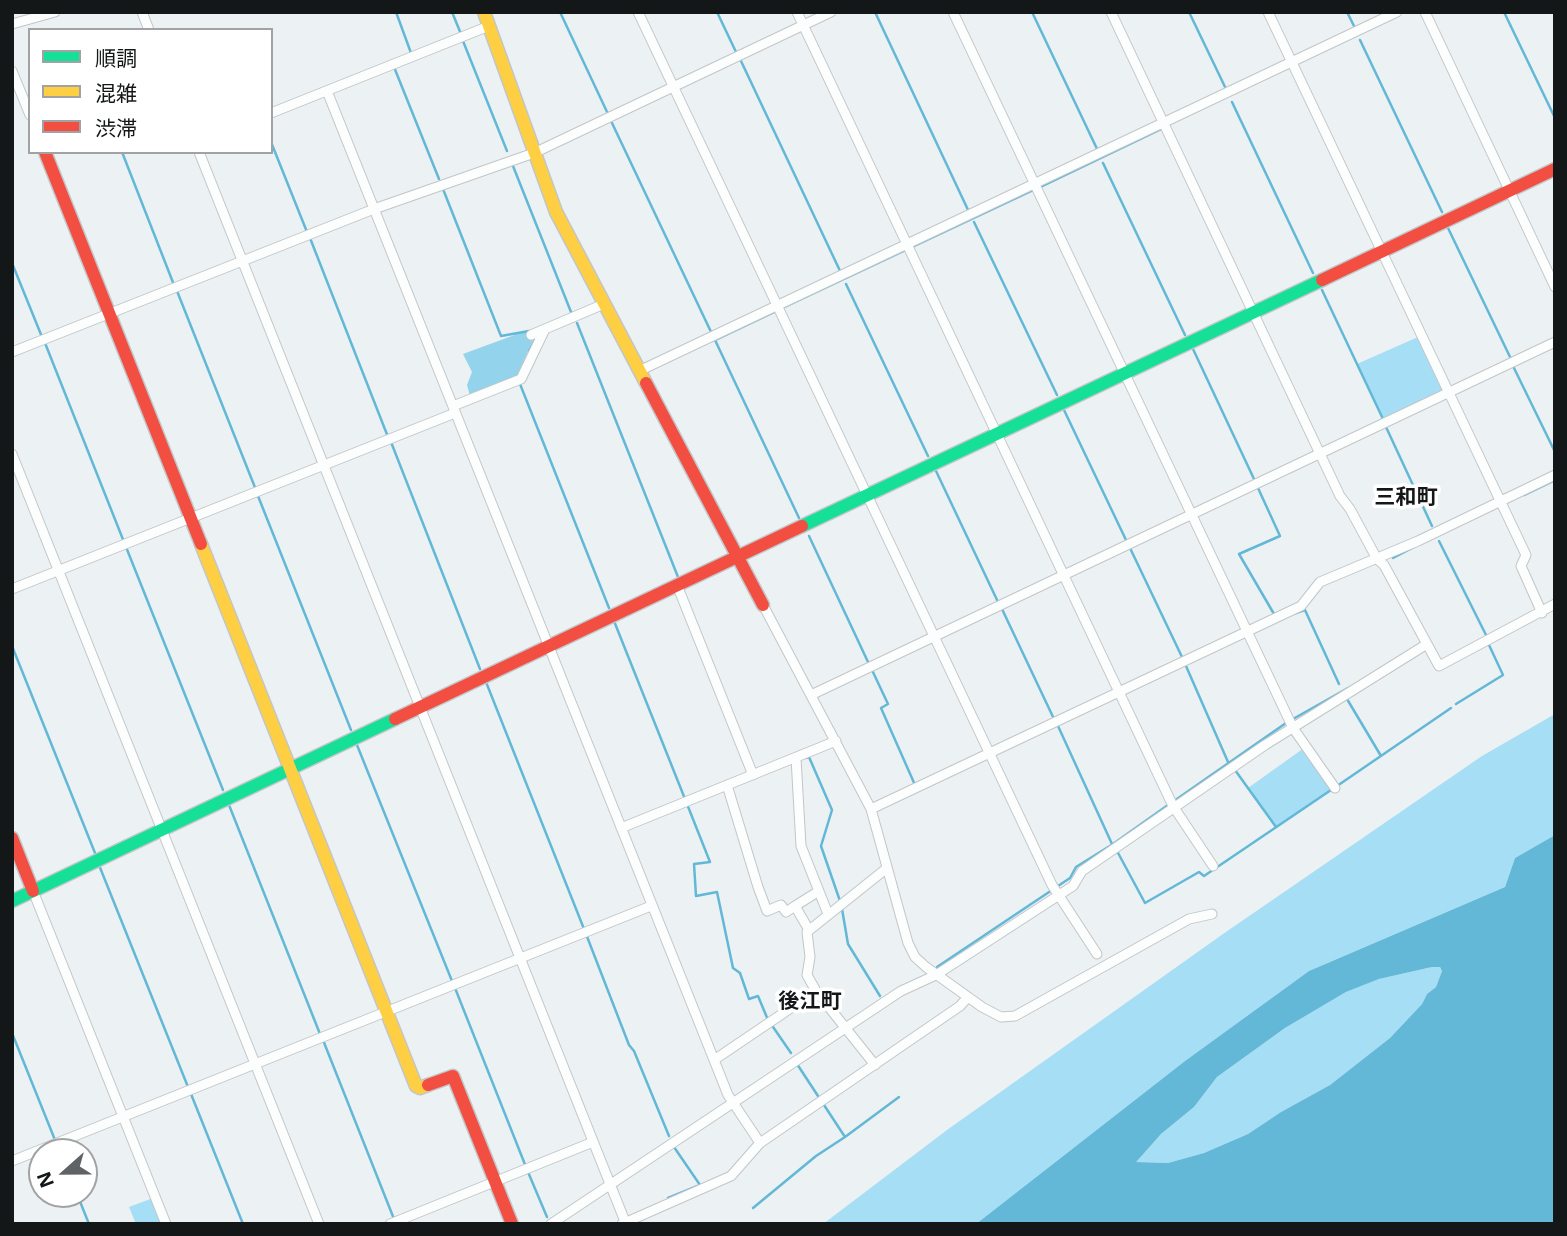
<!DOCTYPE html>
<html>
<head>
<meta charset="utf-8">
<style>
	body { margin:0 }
	#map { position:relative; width:1567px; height:1236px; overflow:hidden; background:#ecf1f3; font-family:"Noto Sans","Noto Sans JP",sans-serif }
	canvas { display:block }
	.frame { position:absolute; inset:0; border:14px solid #141718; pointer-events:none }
	.legend { position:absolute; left:28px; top:28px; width:245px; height:126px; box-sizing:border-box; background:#fff; border:2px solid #a1a2a3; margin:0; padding:9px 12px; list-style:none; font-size:21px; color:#141718 }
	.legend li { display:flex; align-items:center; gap:14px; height:35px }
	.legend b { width:35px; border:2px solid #a1a2a3 }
	.north { position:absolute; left:28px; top:1138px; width:70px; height:70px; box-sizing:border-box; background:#fff; border:2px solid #a1a2a3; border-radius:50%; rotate:249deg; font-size:19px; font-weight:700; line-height:28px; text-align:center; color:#141718 }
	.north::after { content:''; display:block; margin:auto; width:24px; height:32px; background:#606365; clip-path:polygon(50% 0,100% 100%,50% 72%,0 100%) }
</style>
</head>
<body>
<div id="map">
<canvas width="1567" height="1236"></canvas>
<div class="frame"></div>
<ul class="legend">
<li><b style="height:9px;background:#16e098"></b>順調</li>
<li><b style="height:9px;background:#ffcf43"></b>混雑</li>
<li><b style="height:9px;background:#f24e42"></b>渋滞</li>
</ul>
<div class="north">N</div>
</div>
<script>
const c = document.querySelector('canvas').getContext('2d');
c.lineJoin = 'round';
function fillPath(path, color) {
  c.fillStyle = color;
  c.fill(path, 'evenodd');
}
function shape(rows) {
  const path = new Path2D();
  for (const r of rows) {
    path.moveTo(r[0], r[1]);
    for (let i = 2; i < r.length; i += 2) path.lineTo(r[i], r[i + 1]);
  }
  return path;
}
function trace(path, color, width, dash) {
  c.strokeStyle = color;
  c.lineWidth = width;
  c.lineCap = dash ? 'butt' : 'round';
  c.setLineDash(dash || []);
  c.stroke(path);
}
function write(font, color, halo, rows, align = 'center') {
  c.font = font + ' "Noto Sans","Noto Sans JP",sans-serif';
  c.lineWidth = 7;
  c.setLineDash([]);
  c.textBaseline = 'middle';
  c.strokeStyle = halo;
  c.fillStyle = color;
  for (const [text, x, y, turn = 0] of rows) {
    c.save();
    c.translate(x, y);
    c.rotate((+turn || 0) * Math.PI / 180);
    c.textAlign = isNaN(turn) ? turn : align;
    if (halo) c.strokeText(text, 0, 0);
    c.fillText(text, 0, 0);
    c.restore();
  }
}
fillPath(shape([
	[1418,337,1443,391,1383,419,1357,364],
	[1555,714,1555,835,1515,858,1505,887,1309,971,1185,1061,976,1224,823,1224,947,1130,1223,934,1482,756],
	[1304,748,1331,790,1276,827,1248,788],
	[1432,967,1440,967,1442,971,1436,987,1427,994,1422,1004,1390,1038,1330,1085,1281,1112,1248,1134,1204,1153,1168,1163,1135,1162,1161,1134,1194,1107,1217,1077,1285,1028,1346,992,1379,979],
	[153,1198,162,1221,154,1224,136,1224,129,1207]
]), '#a6def5');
fillPath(shape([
	[528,330,529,339,533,339,517,378,470,396,467,385,472,372,463,354]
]), '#93d3ec');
fillPath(shape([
	[1555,835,1555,1224,976,1224,1185,1061,1309,971,1505,887,1515,858],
	[1432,967,1440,967,1442,971,1436,987,1427,994,1422,1004,1390,1038,1330,1085,1281,1112,1248,1134,1204,1153,1168,1163,1136,1162,1161,1134,1194,1107,1217,1077,1285,1028,1346,992,1379,979]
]), '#62b8d6');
trace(shape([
	[396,12,411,53],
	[452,12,461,34],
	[560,12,608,114],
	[717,12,736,52],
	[875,12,969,212],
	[1032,12,1098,151],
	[1189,12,1226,89],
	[1347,12,1355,28],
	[1504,12,1555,118],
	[1360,40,1442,212],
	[463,41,507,151],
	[741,61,841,273],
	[394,67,439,179],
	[1232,102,1313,273],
	[612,123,712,334],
	[271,142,307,232],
	[122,152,174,285],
	[1103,163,1185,335],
	[513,166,571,312],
	[1040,187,1163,128],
	[443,189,501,336,529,331],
	[974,222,1057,395],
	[1448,228,1511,359],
	[310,238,388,437],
	[12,263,42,337],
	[846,284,928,456],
	[1322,290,1383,419],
	[177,291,256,490],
	[784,307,1033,190],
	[776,311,715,340,799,518],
	[577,323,678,577],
	[45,343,124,542],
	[1193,349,1254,479],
	[529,351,535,339],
	[1513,366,1555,452],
	[520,384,609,608],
	[1064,410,1126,540],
	[1386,427,1432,526],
	[391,442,480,669],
	[936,471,998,602],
	[1258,488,1280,536,1239,554,1274,614],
	[1524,495,1555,480],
	[258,496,351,730],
	[809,536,868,662],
	[1439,541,1487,637],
	[126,547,223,790],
	[1130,548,1182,657],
	[1393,558,1418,545],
	[1002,609,1054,719],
	[1293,614,1305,610,1339,684],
	[614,621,685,799],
	[12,646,95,853],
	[1186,666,1228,762],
	[872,670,888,704,881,708,915,785],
	[486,682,584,929],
	[1347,699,1381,756],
	[1456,704,1503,675,1489,645],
	[1293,719,1348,688],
	[1058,726,1112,844],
	[357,745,452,981],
	[805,758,809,757,832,810,821,846,840,901],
	[1235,770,1276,827],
	[1337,786,1451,708],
	[1174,801,1286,723],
	[687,804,710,862,694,864,696,896,717,892,733,968,740,973,749,999,758,996,768,1020],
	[229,805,320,1034],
	[1117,851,1145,903,1199,872,1204,876,1331,790],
	[99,865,188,1087],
	[842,909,848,944,880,996],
	[586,934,629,1045,634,1051,669,1136],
	[937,967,1070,878,1076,867,1113,844,1168,805],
	[455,988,526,1167],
	[771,1024,791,1053],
	[12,1033,55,1140],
	[323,1040,394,1219],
	[797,1064,818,1096],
	[191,1094,243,1224],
	[824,1105,845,1137,899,1097],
	[528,1172,547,1217],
	[77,1194,89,1224],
	[668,1198,700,1185,674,1147],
	[753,1208,816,1156,845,1137]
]), '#62b8d6', 2.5);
const street = shape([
	[142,12,149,30],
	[638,12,1052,885,1097,954],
	[797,12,1173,806,1213,866],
	[953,12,1293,728,1335,788],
	[1111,12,1340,496,1350,509,1377,559,1384,565,1439,666,1555,604],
	[1268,12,1526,555,1521,566,1542,613],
	[1425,12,1555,287],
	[12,24,55,12],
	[12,71,30,115],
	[327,91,728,1095,760,1143],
	[271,113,489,26],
	[199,152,626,1224],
	[531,335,545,329],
	[12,352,374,209,534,153,831,12],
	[639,371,1397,12],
	[453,406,521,379,545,329,604,304],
	[12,454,319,1224],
	[677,585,753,775],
	[12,589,455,413],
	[763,605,871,809,908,943,915,957,926,967,982,1007,1001,1017,1015,1016,1189,919,1212,914],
	[811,695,1555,342],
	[796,758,801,846,828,914],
	[727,785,758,887,767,911,781,905,786,912,795,906,809,930],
	[871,809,1301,606,1320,582,1418,541,1555,475],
	[621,828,836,741],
	[33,891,166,1224],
	[795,906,819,891],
	[816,991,875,1065],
	[714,1060,816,991,807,975,810,957,807,932,887,868],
	[12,1161,651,906],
	[390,1224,593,1142],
	[551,1224,901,991,936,975,1073,886,1082,871,1265,745,1427,644],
	[622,1224,731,1176,760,1143,960,1006,968,997]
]);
const fast = shape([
	[802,526,1322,280],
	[12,901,395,719]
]);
const slow = shape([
	[484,12,556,212,646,383],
	[201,544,416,1086,420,1088,428,1085]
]);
const jam = shape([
	[45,152,201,544],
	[1322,280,1555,169],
	[646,383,763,605],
	[395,719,802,526],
	[12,838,33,891],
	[428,1085,453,1076,512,1224]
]);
trace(street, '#c2c6c8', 11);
trace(fast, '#c2c6c8', 15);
trace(slow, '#c2c6c8', 15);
trace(jam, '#c2c6c8', 15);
trace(street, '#fcfdfd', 9);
trace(fast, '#16e098', 12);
trace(slow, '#ffcf43', 12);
trace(jam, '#f24e42', 12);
write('bold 21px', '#141718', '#fff', [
	["三和町",1406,498],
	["後江町",810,1002]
]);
</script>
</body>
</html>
